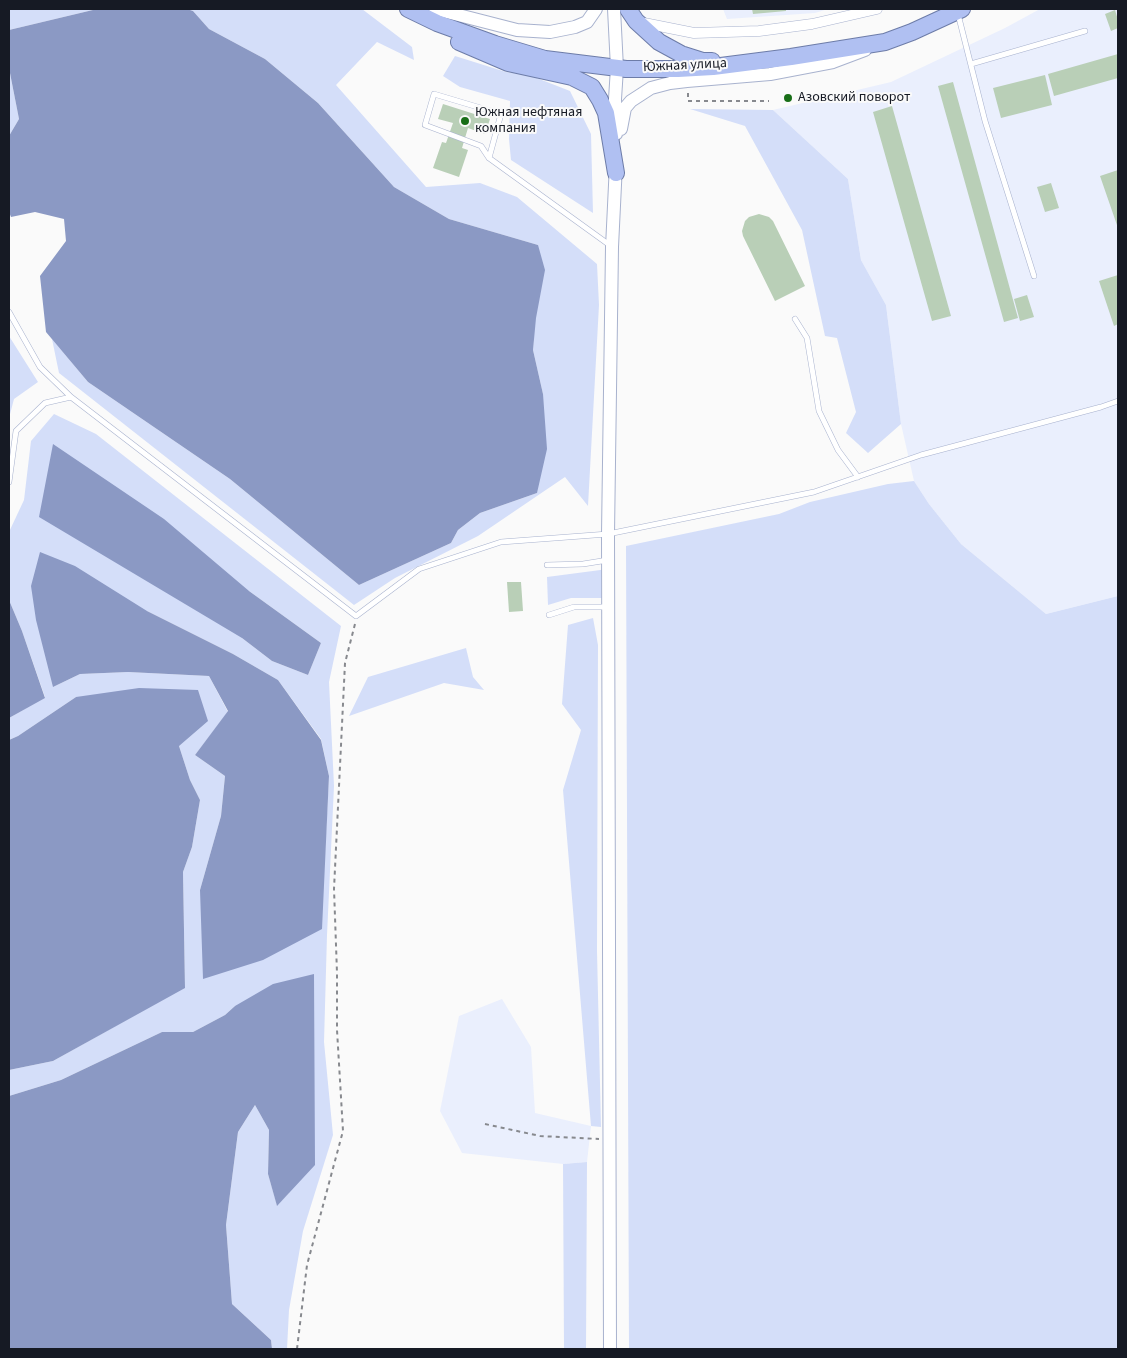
<!DOCTYPE html>
<html>
<head>
<meta charset="utf-8">
<style>
	body { margin:0 }
	#map { position:relative; width:1127px; height:1358px; overflow:hidden; background:#fafafa; font-family:"Source Sans 3",sans-serif }
	canvas { display:block }
	.frame { position:absolute; inset:0; border:10px solid #161a24; pointer-events:none }
</style>
</head>
<body>
<div id="map">
<canvas width="1127" height="1358"></canvas>
<div class="frame"></div>
</div>
<script>
const c = document.querySelector('canvas').getContext('2d');
c.lineJoin = 'round';
function fillPath(path, color) {
  c.fillStyle = color;
  c.fill(path, 'evenodd');
}
function shape(rows) {
  const path = new Path2D();
  for (const r of rows) {
    path.moveTo(r[0], r[1]);
    for (let i = 2; i < r.length; i += 2) path.lineTo(r[i], r[i + 1]);
  }
  return path;
}
function trace(path, color, width, dash) {
  c.strokeStyle = color;
  c.lineWidth = width;
  c.lineCap = dash ? 'butt' : 'round';
  c.setLineDash(dash || []);
  c.stroke(path);
}
function write(font, color, halo, rows, align = 'center') {
  c.font = font + ' "Source Sans 3",sans-serif';
  c.lineWidth = 4;
  c.setLineDash([]);
  c.textBaseline = 'middle';
  c.strokeStyle = halo;
  c.fillStyle = color;
  for (const [text, x, y, turn = 0] of rows) {
    c.save();
    c.translate(x, y);
    c.rotate((+turn || 0) * Math.PI / 180);
    c.textAlign = isNaN(turn) ? turn : align;
    if (halo) c.strokeText(text, 0, 0);
    c.fillText(text, 0, 0);
    c.restore();
  }
}
fillPath(shape([
	[723,9,828,9,815,13,727,19],
	[1040,9,1118,9,1118,596,1046,614,961,544,929,504,914,481,901,424,886,305,861,260,848,179,773,110,891,82,1005,28],
	[502,999,531,1047,535,1113,591,1126,587,1162,563,1164,462,1153,440,1111,459,1016]
]), '#eaeffd');
fillPath(shape([
	[9,9,97,9,9,30],
	[187,9,362,9,412,47,414,60,377,42,336,85,426,187,480,183,517,197,597,264,599,305,588,506,565,477,478,536,395,578,354,605,59,373,52,339,88,382,230,479,359,585,451,543,458,530,480,513,537,493,543,394,533,350,538,245,449,219,394,187,318,103,265,59,209,29,193,11],
	[455,56,506,72,529,75,570,91,591,134,593,213,511,160,509,139,510,101,460,87,443,76],
	[9,68,19,119,9,136],
	[690,109,773,110,848,179,861,260,886,305,901,424,868,453,846,433,856,412,837,338,825,336,802,230,745,126],
	[9,336,38,382,14,399,9,418],
	[54,414,96,434,341,626,329,682,334,786,327,935,324,1042,333,1135,303,1231,289,1310,287,1349,272,1349,271,1340,232,1304,226,1225,238,1132,255,1105,269,1130,268,1174,277,1205,289,1193,235,1006,225,1015,193,1032,162,1032,61,1080,9,1096,9,1070,53,1061,185,987,183,872,192,847,200,800,190,780,179,746,76,697,18,736,9,740,9,718,45,697,22,631,9,600,9,532,24,500,31,441],
	[249,591,321,643,308,675,272,661,242,638],
	[147,611,233,654,278,680,321,739,329,776,321,929,200,890,221,816,225,776,195,755,228,712,209,676,128,672,80,674,53,687],
	[914,481,929,504,961,544,1046,614,1118,596,1118,1349,629,1349,626,546,779,514,810,502,888,484],
	[608,569,608,598,571,598,548,605,547,577],
	[593,618,598,645,597,951,601,1127,591,1126,563,790,581,730,562,704,568,625],
	[466,648,473,677,484,690,444,683,349,716,368,677],
	[587,1162,586,1349,564,1349,563,1164]
]), '#d4def9');
fillPath(shape([
	[97,9,187,9,193,11,209,29,265,59,318,103,394,187,449,219,538,245,545,270,536,318,533,350,543,394,547,449,537,493,480,513,458,530,451,543,359,585,230,479,88,382,46,332,40,276,66,241,64,219,35,212,11,217,9,212,9,136,19,119,9,68,9,30],
	[53,444,164,519,249,591,321,643,308,675,272,661,242,638,39,517],
	[40,552,75,566,147,611,233,654,278,680,321,740,329,776,322,929,263,960,203,979,200,890,221,816,225,776,195,755,228,711,209,676,128,672,80,674,53,687,36,620,31,586],
	[9,600,22,631,45,698,9,718],
	[139,688,198,690,208,721,179,746,190,780,200,800,192,847,183,872,185,988,53,1061,9,1070,9,740,18,736,76,697],
	[314,974,315,1165,277,1206,268,1174,269,1130,255,1105,238,1132,226,1225,232,1304,271,1340,272,1349,9,1349,9,1096,61,1080,162,1032,193,1032,225,1015,235,1006,273,984]
]), '#8b99c4');
fillPath(shape([
	[752,9,786,9,786,11,753,14],
	[1115,10,1118,20,1118,28,1111,31,1105,14],
	[1118,54,1118,78,1054,96,1048,74],
	[1045,75,1052,105,1001,118,993,88],
	[953,82,1018,318,1004,322,938,86],
	[443,104,490,119,485,134,468,128,462,148,468,150,459,177,433,168,442,142,446,143,453,123,438,119],
	[892,106,951,316,932,321,873,112],
	[1118,170,1118,228,1100,176],
	[1051,183,1059,208,1045,212,1037,187],
	[759,214,769,217,773,221,805,286,775,301,743,236,742,231,745,221,749,217],
	[1118,275,1118,324,1114,326,1099,281],
	[1027,295,1034,317,1020,321,1014,299],
	[507,582,521,582,523,611,509,612]
]), '#b9cfb7');
const service = shape([
	[958,14,985,121,1034,276],
	[971,64,1085,31],
	[489,158,501,114,434,94,425,125,481,146,489,158,611,246],
	[9,312,40,367,71,397],
	[795,319,807,338,819,411,838,450,858,477],
	[9,482,16,431,45,403,71,397,356,616,419,569,501,542,608,534,814,492,921,455,1101,407,1118,401],
	[547,565,583,564,608,560],
	[549,615,574,607,608,607]
]);
const minor = shape([
	[639,22,694,33,759,31,812,24,877,9]
]);
const tertiary = shape([
	[435,9,517,30,550,32,575,27,587,22,596,9],
	[614,9,617,68,615,99,616,134],
	[621,129,625,108,631,101,651,88,670,83,687,81,770,74,833,62,865,50],
	[610,1349,608,534,612,247,616,164]
]);
const trunk = shape([
	[408,9,437,23,495,44,545,59,626,69,678,69,713,67,791,57,885,42,912,32,962,9],
	[628,9,636,21,659,42,681,54,703,61,712,61],
	[459,42,508,63,572,77,592,87,600,100,606,113,616,173]
]);
trace(service, '#a8b2ce', 6);
trace(minor, '#a8b2ce', 11);
trace(tertiary, '#a8b2ce', 14);
trace(trunk, '#6d7ca8', 18);
trace(shape([
	[688,93,688,101,769,101],
	[485,1124,540,1136,599,1139],
	[297,1349,307,1265,343,1131,337,1030,337,973,334,889,345,663,355,624]
]), '#87898e', 2, [4, 4]);
trace(service, '#fff', 5);
trace(minor, '#fff', 10);
trace(tertiary, '#fff', 12);
trace(trunk, '#b0c0f2', 16);
for (const [x, y, r, color] of [
	[788,98,5,"#186e17"],
	[465,121,5,"#186e17"]
]) {
  const dot = new Path2D();
  dot.arc(x, y, r, 0, 2 * Math.PI);
  c.fillStyle = color;
  c.fill(dot);
  trace(dot, '#fafafa', 2);
}
write('14px', '#161a24', '#fafafa', [
	["Южная улица",685,66,-3]
]);
write('14px', '#161a24', '#fafafa', [
	["Азовский поворот",798,98],
	["Южная нефтяная",475,113],
	["компания",475,129]
], 'left');
</script>
</body>
</html>
